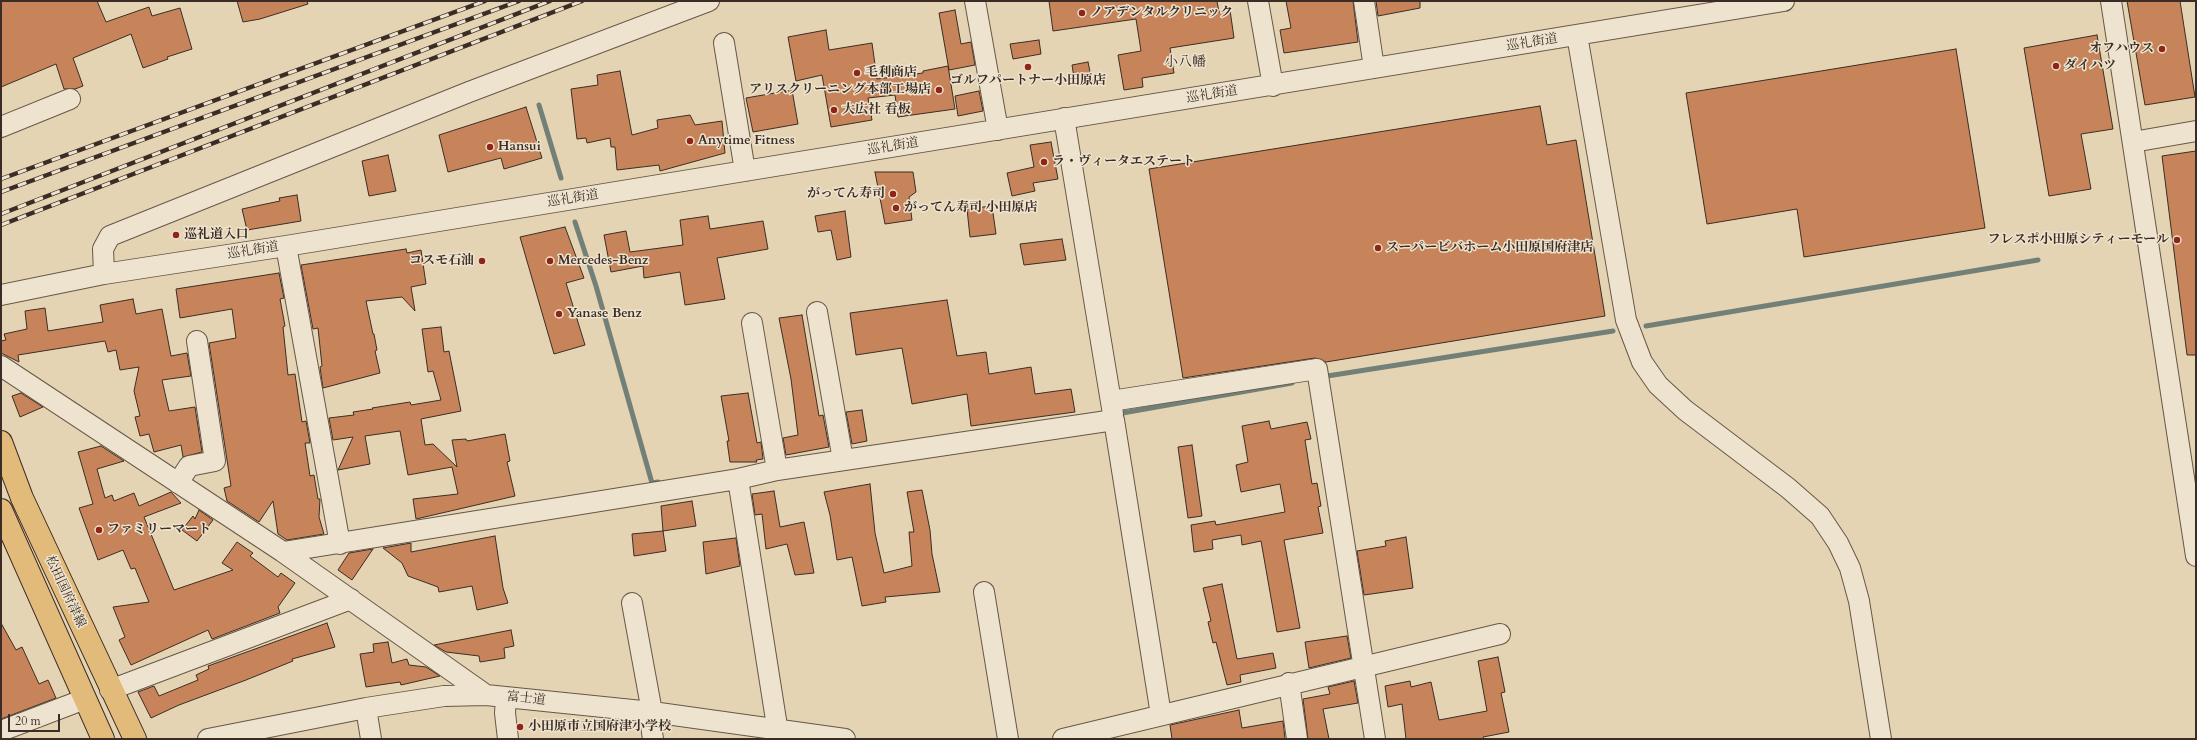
<!DOCTYPE html>
<html>
<head>
<meta charset="utf-8">
<style>
	body { margin:0 }
	#map { position:relative; width:2197px; height:740px; overflow:hidden; background:#e5d4b3; font-family:Cardo,serif }
	canvas { display:block }
	.frame { position:absolute; inset:0; border:2px solid #3b2d25; pointer-events:none }
	.scale { position:absolute; left:8px; top:714px; width:52px; height:18px; box-sizing:border-box; border:2px solid #3b2d25; border-top:0; padding-left:5px; font-size:12px; line-height:14px; white-space:nowrap; color:#3b2d25; -webkit-text-stroke:3px #eee3ce; paint-order:stroke }
</style>
</head>
<body>
<div id="map">
<canvas width="2197" height="740"></canvas>
<div class="frame"></div>
<div class="scale">20 m</div>
</div>
<script>
const c = document.querySelector('canvas').getContext('2d');
c.lineJoin = 'round';
function shape(rows) {
  const path = new Path2D();
  for (const r of rows) {
    path.moveTo(r[0], r[1]);
    for (let i = 2; i < r.length; i += 2) path.lineTo(r[i], r[i + 1]);
  }
  return path;
}
function trace(path, color, width, dash) {
  c.strokeStyle = color;
  c.lineWidth = width;
  c.lineCap = dash ? 'butt' : 'round';
  c.setLineDash(dash || []);
  c.stroke(path);
}
function fillPath(path, color) {
  c.fillStyle = color;
  c.fill(path, 'evenodd');
}
function write(font, color, halo, rows, align = 'center') {
  c.font = font + ' Cardo,"Noto Serif JP",serif';
  c.lineWidth = 3;
  c.setLineDash([]);
  c.textBaseline = 'middle';
  c.strokeStyle = halo;
  c.fillStyle = color;
  for (const [text, x, y, turn = 0] of rows) {
    c.save();
    c.translate(x, y);
    c.rotate((+turn || 0) * Math.PI / 180);
    c.textAlign = isNaN(turn) ? turn : align;
    if (halo) c.strokeText(text, 0, 0);
    c.fillText(text, 0, 0);
    c.restore();
  }
}
trace(shape([
	[539,105,561,178],
	[575,222,596,286,652,483,658,482],
	[1646,326,2038,260],
	[1321,377,1613,331],
	[1117,414,1292,383]
]), '#728078', 5);
const building = shape([
	[1,1,97,1,106,22,149,7,152,16,180,8,192,49,167,57,168,59,143,68,131,34,73,58,83,86,75,89,64,89,56,64,1,87,1,1],
	[237,1,307,1,308,4,260,19,243,22,237,1],
	[1049,1,1217,1,1219,12,1230,10,1234,38,1170,48,1174,73,1142,78,1143,87,1124,90,1118,55,1141,51,1136,19,1053,31,1049,1],
	[1286,1,1353,1,1358,42,1284,53,1280,30,1291,28,1286,1],
	[1376,1,1420,1,1420,8,1378,16,1376,1],
	[2127,1,2180,1,2195,97,2145,105,2127,1],
	[955,10,961,44,971,42,975,65,949,70,939,13,955,10],
	[826,30,829,50,872,43,877,79,923,73,923,71,948,66,955,109,898,117,895,95,868,98,872,120,831,127,822,75,796,81,788,37,826,30],
	[2097,35,2113,129,2081,134,2091,189,2049,196,2024,48,2097,35],
	[1039,40,1041,54,1013,59,1010,44,1039,40],
	[1956,49,1985,228,1804,257,1797,209,1707,224,1686,93,1956,49],
	[1088,62,1092,81,1075,84,1072,65,1088,62],
	[620,71,632,135,658,128,657,120,690,115,695,125,722,121,725,153,660,171,659,165,617,170,615,147,611,147,610,138,587,143,586,138,577,139,571,89,598,85,597,75,620,71],
	[792,90,798,124,753,132,746,98,792,90],
	[979,91,983,111,958,116,955,96,979,91],
	[1540,106,1547,145,1576,140,1605,316,1326,362,1315,358,1183,378,1149,169,1540,106],
	[526,107,542,158,504,169,501,158,448,172,439,135,526,107],
	[1051,142,1058,179,1033,183,1035,191,1012,196,1007,173,1034,167,1030,145,1051,142],
	[2196,151,2196,355,2187,355,2162,156,2196,151],
	[388,155,396,191,369,196,362,161,388,155],
	[875,172,913,172,916,192,909,197,912,220,885,224,875,172],
	[297,195,301,221,247,230,242,209,280,201,279,198,297,195],
	[992,206,996,234,970,237,967,209,992,206],
	[845,211,851,257,837,260,831,230,818,232,815,216,845,211],
	[708,216,710,229,763,221,768,249,717,258,725,299,685,305,680,272,644,278,643,266,611,272,604,235,626,231,630,252,683,245,680,220,708,216],
	[565,227,584,278,566,283,585,345,554,354,520,237,565,227],
	[1062,239,1066,260,1024,265,1020,244,1062,239],
	[406,249,407,253,421,250,426,284,411,287,415,311,402,297,366,301,373,334,374,334,377,350,375,351,380,373,323,388,320,367,322,366,318,328,313,329,301,265,406,249],
	[279,273,284,298,280,299,285,326,283,327,288,375,295,374,302,422,306,421,310,443,305,443,310,476,314,475,318,499,320,499,319,517,324,534,287,540,278,534,273,501,259,522,227,501,224,488,231,486,209,343,236,338,232,309,180,318,176,289,279,273],
	[133,299,136,314,162,309,171,356,187,353,191,376,162,380,169,411,195,407,202,452,183,457,181,445,154,452,149,434,140,436,135,417,140,416,134,391,139,367,120,370,116,350,108,352,105,341,18,355,19,362,1,353,1,341,6,340,4,334,27,329,25,311,45,308,48,331,103,322,100,305,133,299],
	[947,300,957,356,986,352,989,374,1031,367,1035,394,1071,389,1075,412,971,426,967,394,912,404,902,348,856,355,850,313,947,300],
	[802,315,819,416,823,415,829,447,786,455,783,438,798,435,791,379,779,318,802,315],
	[441,327,444,352,449,351,461,411,421,419,425,445,433,444,457,467,452,440,466,439,467,441,505,434,510,461,507,462,515,496,416,519,413,499,458,494,452,467,408,475,400,431,365,436,370,464,338,470,353,437,333,440,329,418,354,415,353,412,373,409,372,408,410,402,411,405,441,400,433,371,428,372,422,329,441,327],
	[21,393,43,407,20,417,12,396,21,393],
	[748,393,757,443,761,442,763,459,756,460,757,462,730,462,727,441,729,441,721,396,748,393],
	[862,410,867,441,852,444,846,412,862,410],
	[1269,421,1271,429,1307,422,1311,439,1305,440,1312,484,1317,483,1321,506,1318,507,1323,533,1284,540,1300,628,1277,632,1261,541,1242,545,1241,535,1212,540,1213,549,1194,552,1191,525,1215,521,1216,525,1285,512,1280,484,1241,492,1236,465,1248,462,1242,426,1269,421],
	[1192,445,1202,516,1188,518,1178,447,1192,445],
	[101,446,124,461,97,469,105,498,112,495,114,501,134,493,139,506,171,492,181,503,144,517,174,590,233,570,222,563,237,542,253,553,250,556,278,577,281,573,295,583,278,607,280,613,212,639,208,630,131,665,119,640,125,637,113,607,149,602,135,568,131,569,123,550,98,560,79,508,93,504,78,452,101,446],
	[870,484,875,533,884,573,912,566,909,532,914,532,907,492,922,490,930,530,932,554,940,592,885,597,886,602,862,606,852,557,837,560,830,515,824,492,870,484],
	[774,491,780,527,804,522,814,573,795,575,787,544,766,549,762,514,755,515,752,494,774,491],
	[692,501,696,526,663,531,661,506,692,501],
	[199,510,213,520,197,541,182,530,193,516,195,519,199,510],
	[663,531,666,551,634,556,632,534,663,531],
	[495,536,503,588,508,603,477,610,472,586,439,592,438,587,408,576,402,563,383,548,411,543,411,552,495,536],
	[1406,537,1413,588,1364,595,1357,551,1386,546,1385,541,1406,537],
	[736,538,740,566,706,574,703,542,736,538],
	[373,549,352,580,338,570,349,553,373,549],
	[1222,584,1237,659,1273,653,1276,668,1240,675,1241,682,1227,685,1216,642,1213,643,1208,622,1211,621,1203,588,1222,584],
	[1,623,16,650,22,647,39,684,48,680,56,698,1,719,1,623],
	[327,623,335,647,292,659,293,661,246,680,179,705,151,718,138,692,154,686,159,696,198,680,196,675,209,669,208,666,327,623],
	[511,630,514,646,504,648,505,658,480,662,479,656,446,652,434,645,511,630],
	[1347,636,1351,658,1309,668,1305,642,1347,636],
	[388,642,392,663,407,659,409,665,426,667,440,676,401,685,400,682,366,687,360,654,374,652,373,644,388,642],
	[1498,657,1505,692,1501,693,1509,732,1483,737,1484,739,1406,739,1402,704,1388,707,1385,686,1410,681,1411,687,1431,682,1439,720,1487,711,1478,661,1498,657],
	[1354,681,1358,703,1323,709,1329,739,1308,739,1303,699,1330,694,1328,687,1354,681],
	[1239,710,1242,728,1283,721,1285,739,1172,739,1170,725,1239,710]
]);
fillPath(building, '#c7845a');
trace(building, '#3b2d25', 1);
const minor = shape([
	[975,1,998,130],
	[1258,1,1273,86],
	[1364,1,1374,68],
	[2111,1,2196,556],
	[1577,35,1626,320,1642,362,1658,385,1685,410,1788,488,1820,516,1838,543,1850,568,1859,601,1881,739],
	[724,43,745,171],
	[1064,118,1113,414],
	[1,127,70,99],
	[2133,142,2196,131],
	[286,246,340,544],
	[104,274,103,249,110,236,469,92,709,1],
	[1,295,104,274,286,246,1784,1],
	[817,312,843,460],
	[752,323,777,470],
	[1,366,283,552,738,479,779,739],
	[1111,401,1317,369,1375,739],
	[738,479,777,470,1114,420,1161,715],
	[178,483,189,466,215,461,197,341],
	[283,552,486,695],
	[984,592,1008,739],
	[632,603,652,712],
	[1289,683,1297,739],
	[110,690,351,599],
	[506,697,505,713,508,739],
	[366,708,371,739],
	[649,712,653,739],
	[1,731,85,699],
	[208,739,366,708,444,696,486,695,652,712,845,739],
	[1063,739,1500,634]
]);
const major = shape([
	[1,442,22,498,135,739],
	[1,510,103,739]
]);
trace(minor, '#665748', 22);
trace(major, '#3b2d25', 24);
trace(minor, '#eee3ce', 20);
trace(major, '#e2ba7a', 22);
const rail = shape([
	[1,179,485,1],
	[1,192,519,1],
	[1,214,550,1],
	[1,225,582,1]
]);
trace(rail, '#3b2d25', 4.5);
trace(rail, '#eee3ce', 3, [9]);
for (const [x, y, r, color] of [
	[1082,13,4,"#8f2418"],
	[2162,49,4,"#8f2418"],
	[2056,66,4,"#8f2418"],
	[1028,67,4,"#8f2418"],
	[857,73,4,"#8f2418"],
	[939,90,4,"#8f2418"],
	[834,110,4,"#8f2418"],
	[690,141,4,"#8f2418"],
	[490,147,4,"#8f2418"],
	[1044,162,4,"#8f2418"],
	[893,194,4,"#8f2418"],
	[896,208,4,"#8f2418"],
	[176,235,4,"#8f2418"],
	[2177,240,4,"#8f2418"],
	[1378,248,4,"#8f2418"],
	[482,261,4,"#8f2418"],
	[550,261,4,"#8f2418"],
	[559,314,4,"#8f2418"],
	[99,530,4,"#8f2418"],
	[520,727,4,"#8f2418"]
]) {
  const dot = new Path2D();
  dot.arc(x, y, r, 0, 2 * Math.PI);
  c.fillStyle = color;
  c.fill(dot);
  trace(dot, '#eee3ce', 1.5);
}
write('bold 13px', '#3b2d25', '#eee3ce', [
	["ノアデンタルクリニック",1090,13],
	["オフハウス",2154,49,"right"],
	["ダイハツ",2064,66],
	["毛利商店",865,73],
	["ゴルフパートナー小田原店",1028,81,"center"],
	["アリスクリーニング本部工場店",931,90,"right"],
	["大広社 看板",842,110],
	["Anytime Fitness",698,141],
	["Hansui",498,147],
	["ラ・ヴィータエステート",1052,162],
	["がってん寿司",885,194,"right"],
	["がってん寿司 小田原店",904,208],
	["巡礼道入口",184,235],
	["フレスポ小田原シティーモール",2169,240,"right"],
	["スーパービバホーム小田原国府津店",1386,248],
	["コスモ石油",474,261,"right"],
	["Mercedes-Benz",558,261],
	["Yanase Benz",567,314],
	["ファミリーマート",107,530],
	["小田原市立国府津小学校",528,727]
], 'left');
write('13px', '#3b2d25', '#eee3ce', [
	["巡礼街道",1532,43,-9],
	["巡礼街道",1212,95,-9],
	["巡礼街道",893,147,-9],
	["巡礼街道",573,199,-9],
	["巡礼街道",253,251,-9],
	["松田国府津線",65,592,65],
	["富士道",526,699,6]
]);
write('14px', '#3b2d25', '#eee3ce', [
	["小八幡",1185,63]
]);
</script>
</body>
</html>
